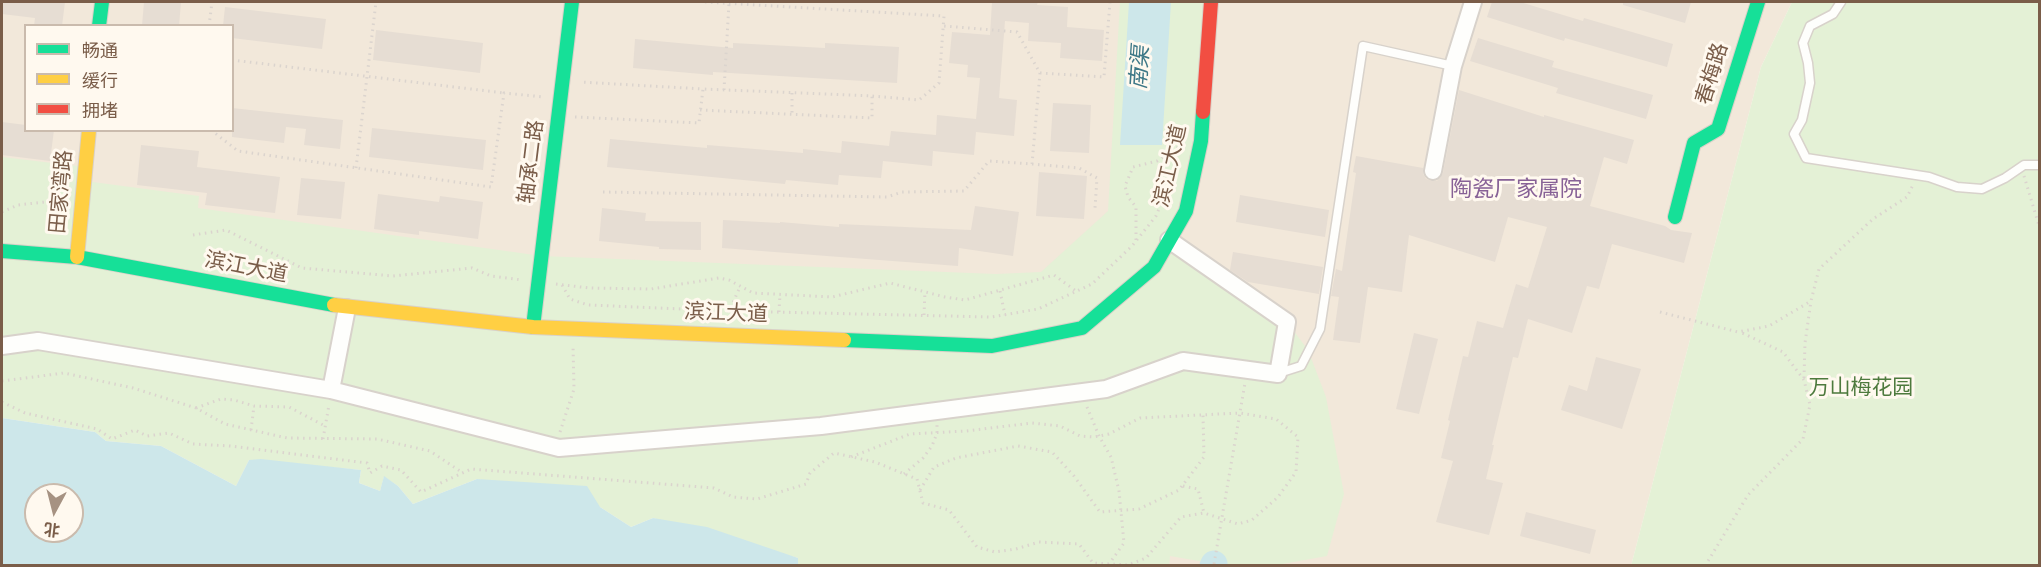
<!DOCTYPE html>
<html>
<head>
<meta charset="utf-8">
<style>
	body { margin:0 }
	#map { position:relative; width:2041px; height:567px; overflow:hidden; background:#f9f5ed; font-family:"DM Sans","Noto Sans SC",sans-serif }
	canvas { display:block }
	.frame { position:absolute; inset:0; border:3px solid #7a5d49; pointer-events:none }
	.legend { position:absolute; left:24px; top:24px; width:210px; height:108px; box-sizing:border-box; background:#fff9ef; border:2px solid #cabbad; margin:0; padding:8px 10px; list-style:none; font-size:18px; color:#7a5d49 }
	.legend li { display:flex; align-items:center; gap:12px; height:30px }
	.legend b { width:30px; border:2px solid #cabbad }
	.north { position:absolute; left:24px; top:483px; width:60px; height:60px; box-sizing:border-box; background:#fff9ef; border:2px solid #cabbad; border-radius:50%; rotate:187deg; font-size:16px; font-weight:700; line-height:24px; text-align:center; color:#7a5d49 }
	.north::after { content:''; display:block; margin:auto; width:21px; height:27px; background:#a69282; clip-path:polygon(50% 0,100% 100%,50% 72%,0 100%) }
</style>
</head>
<body>
<div id="map">
<canvas width="2041" height="567"></canvas>
<div class="frame"></div>
<ul class="legend">
<li><b style="height:8px;background:#16e098"></b>畅通</li>
<li><b style="height:8px;background:#ffcf43"></b>缓行</li>
<li><b style="height:8px;background:#f24e42"></b>拥堵</li>
</ul>
<div class="north">北</div>
</div>
<script>
const c = document.querySelector('canvas').getContext('2d');
c.lineJoin = 'round';
function fillPath(path, color) {
  c.fillStyle = color;
  c.fill(path, 'evenodd');
}
function shape(rows) {
  const path = new Path2D();
  for (const r of rows) {
    path.moveTo(r[0], r[1]);
    for (let i = 2; i < r.length; i += 2) path.lineTo(r[i], r[i + 1]);
  }
  return path;
}
function trace(path, color, width, dash) {
  c.strokeStyle = color;
  c.lineWidth = width;
  c.lineCap = dash ? 'butt' : 'round';
  c.setLineDash(dash || []);
  c.stroke(path);
}
function write(font, color, halo, rows, align = 'center') {
  c.font = font + ' "DM Sans","Noto Sans SC",sans-serif';
  c.lineWidth = 6;
  c.setLineDash([]);
  c.textBaseline = 'middle';
  c.strokeStyle = halo;
  c.fillStyle = color;
  for (const [text, x, y, turn = 0] of rows) {
    c.save();
    c.translate(x, y);
    c.rotate((+turn || 0) * Math.PI / 180);
    c.textAlign = isNaN(turn) ? turn : align;
    if (halo) c.strokeText(text, 0, 0);
    c.fillText(text, 0, 0);
    c.restore();
  }
}
fillPath(shape([
	[2,2,1792,2,1761,67,1631,566,1080,565,2,251],
	[26,26,232,26,232,130,26,130]
]), '#f2e8da');
fillPath(shape([
	[1120,2,1211,2,1201,141,1169,240,1287,322,1308,350,1326,397,1344,494,1327,556,1277,565,1222,565,1170,556,1169,566,798,565,798,558,653,518,631,527,600,507,477,479,413,504,398,486,384,477,380,491,359,483,361,470,249,460,236,486,161,446,106,441,95,432,2,418,2,157,86,167,85,181,199,196,198,208,542,256,996,274,1041,272,1108,211],
	[1792,2,2039,2,2039,565,1631,566,1761,67]
]), '#e4f1d6');
fillPath(shape([
	[1129,2,1171,2,1162,145,1120,145],
	[2,418,95,432,106,441,161,446,236,486,249,460,261,459,361,470,359,483,380,491,384,476,398,486,413,504,477,479,587,486,600,507,631,527,653,518,707,527,798,558,798,565,2,565],
	[36,495,72,495,72,531,36,531]
]), '#cde7ea');
trace(shape([
	[1213,566,1214,564]
]), '#cde7ea', 27);
fillPath(shape([
	[2,2,65,2,62,26,34,26,35,18,2,14],
	[144,2,181,2,179,26,142,26],
	[992,2,1038,2,1037,5,1068,7,1067,27,1104,30,1102,61,1060,58,1061,43,1028,41,1029,23,1005,21,999,98,1017,100,1014,136,976,132,974,155,933,151,932,166,883,161,881,178,839,175,838,185,786,180,785,184,607,167,610,139,707,148,707,145,803,153,803,149,841,153,842,141,889,146,891,131,936,135,937,115,976,119,980,78,967,77,968,65,949,63,952,32,990,35],
	[1492,2,1520,2,1583,21,1584,18,1673,44,1667,67,1565,38,1564,41,1487,17],
	[1623,2,1691,2,1685,23,1623,5],
	[225,7,326,19,322,49,232,38,232,26,223,26],
	[376,30,483,43,480,73,373,60],
	[1478,38,1554,61,1552,67,1653,95,1646,119,1556,93,1558,88,1470,61],
	[635,39,733,48,733,43,825,48,825,43,899,47,897,83,713,72,713,75,633,68],
	[1459,90,1544,117,1544,115,1634,140,1627,164,1604,157,1590,206,1665,226,1671,230,1692,233,1684,263,1612,244,1599,289,1587,286,1572,333,1528,319,1518,358,1513,357,1492,445,1494,445,1486,479,1503,483,1489,535,1436,522,1453,461,1441,458,1450,421,1448,420,1463,356,1468,357,1477,321,1503,328,1516,284,1528,288,1547,227,1508,217,1495,262,1409,235,1402,292,1368,287,1360,343,1333,340,1339,297,1331,296,1336,269,1342,271,1356,173,1353,172,1356,156,1423,168,1423,174,1426,179,1432,181,1437,181,1443,173],
	[1053,103,1091,105,1089,153,1050,151],
	[232,108,343,120,340,149,304,145,306,129,286,127,284,143,232,137],
	[2,122,26,125,26,130,54,130,50,161,2,155],
	[372,128,486,140,483,170,369,157],
	[141,145,199,151,197,167,280,177,275,213,205,205,207,193,137,185],
	[1039,172,1087,176,1084,219,1036,216],
	[301,178,345,182,341,219,297,215],
	[378,194,439,202,440,196,483,202,478,239,419,231,419,235,374,229],
	[1240,195,1329,210,1325,237,1236,222],
	[975,206,1019,212,1013,256,959,248,958,266,722,248,723,220,780,223,780,222,839,227,839,224,971,230],
	[602,208,646,213,645,221,701,222,701,250,659,249,659,247,599,241],
	[1233,252,1323,267,1319,294,1248,282,1230,270],
	[1414,333,1438,339,1419,414,1396,409],
	[1596,357,1641,369,1622,429,1561,410,1569,385,1587,391],
	[1526,512,1596,530,1590,554,1520,536]
]), '#e6ddd3');
const lane = shape([
	[1841,2,1833,14,1810,26,1803,43,1808,63,1810,83,1802,120,1794,134,1806,158,1929,177,1957,187,1982,189,2005,178,2024,165,2040,165],
	[1279,373,1301,366,1320,329,1363,46,1453,66]
]);
const street = shape([
	[1433,171,1453,66,1473,2],
	[2,346,38,341,331,390,347,308],
	[331,390,559,448,821,426,1106,389,1183,361,1278,374,1287,322,1169,240]
]);
const fast = shape([
	[99,26,102,2],
	[1675,217,1694,143,1718,129,1758,2],
	[2,251,77,257,334,305],
	[533,327,572,2],
	[844,340,992,346,1082,328,1154,267,1186,211,1201,141,1203,112]
]);
const slow = shape([
	[77,257,89,130],
	[334,305,533,327,844,340]
]);
const jam = shape([
	[1203,112,1211,2]
]);
trace(lane, '#d8d2cb', 11);
trace(street, '#d8d2cb', 20);
trace(fast, '#d9d1c8', 16);
trace(slow, '#d9d1c8', 16);
trace(jam, '#d9d1c8', 16);
trace(shape([
	[705,2,944,16,939,83,919,100,872,96],
	[209,26,212,2],
	[232,60,504,93],
	[1040,73,1104,77,1110,2],
	[724,90,729,3],
	[792,93,792,115],
	[700,110,872,118,872,96,703,89],
	[575,117,699,123,703,89,580,82],
	[211,130,238,151,491,187,504,93,544,97],
	[1032,164,1079,168,1097,178,1095,208],
	[356,168,376,2],
	[2024,176,2040,229],
	[603,192,887,197,902,192,964,191,989,161,1032,164,1040,73,1017,32,944,26],
	[2,212,18,205,45,202,65,205],
	[193,235,226,230,302,268,393,276,472,268,491,276,522,280],
	[1136,240,1136,207,1128,197,1125,186,1133,167,1157,161,1180,146],
	[556,284,589,288,651,289,719,278,729,280,753,293,832,297,890,283,945,297,965,300,1054,275,1076,291],
	[562,285,570,299,588,305,729,311,740,287],
	[1000,291,1005,315],
	[729,311,991,317,1038,309,1092,284,1132,246,1156,216,1174,173],
	[779,312,780,294],
	[1660,312,1738,332,1769,326,1811,301,1819,269,1873,219,1907,197,1913,185],
	[924,315,925,291],
	[1804,378,1805,343,1811,301],
	[2,381,64,373,133,388,196,408,225,424,287,438,377,439,430,451,463,473],
	[2,402,25,413,97,429,112,439,135,430,147,436,169,433,193,444,230,446,367,463,370,473,382,466,401,470,421,492,471,469,714,488,733,497,757,499,806,484,810,473,834,453,875,462,917,479,923,503,949,510,977,547,995,552,1016,549,1039,542,1079,544,1093,563,1128,565,1146,558,1181,517,1204,513,1238,524,1252,520,1278,497,1296,472,1298,437,1276,419,1240,413,1140,418,1109,434,1094,437,1080,436,1060,426,1032,423,966,431,910,434,851,457],
	[1087,407,1099,436,1111,457,1119,491,1124,543,1109,564],
	[196,408,221,399,234,400,254,406,289,407,325,426],
	[251,430,254,406],
	[560,432,574,389,573,345],
	[323,439,329,405],
	[904,474,923,458,932,446,937,433,937,425],
	[1183,486,1198,489,1204,513],
	[920,490,934,467,956,458,1018,446,1052,452,1074,476,1100,512,1139,509,1179,490,1204,457,1203,415],
	[1214,564,1245,383],
	[1705,566,1748,495,1803,439,1810,405,1804,380,1783,352,1740,332]
]), '#dbd4ce', 3, [1.5, 4.5]);
trace(lane, '#fefefc', 8);
trace(street, '#fefefc', 16);
trace(fast, '#16e098', 14);
trace(slow, '#ffcf43', 14);
trace(jam, '#f24e42', 14);
write('21px', '#7a5d49', '#fff9ef', [
	["春梅路",1713,74,-73],
	["轴承二路",532,162,-83],
	["滨江大道",1171,166,-77],
	["田家湾路",62,192,-85],
	["滨江大道",246,268,11],
	["滨江大道",726,314,2]
]);
write('21px', '#4d7a3d', '#fff9ef', [
	["万山梅花园",1861,388]
]);
write('italic 22px', '#3e7887', '#fff9ef', [
	["南渠",1141,68,-86]
]);
write('22px', '#876196', '#fff9ef', [
	["陶瓷厂家属院",1516,190]
]);
</script>
</body>
</html>
